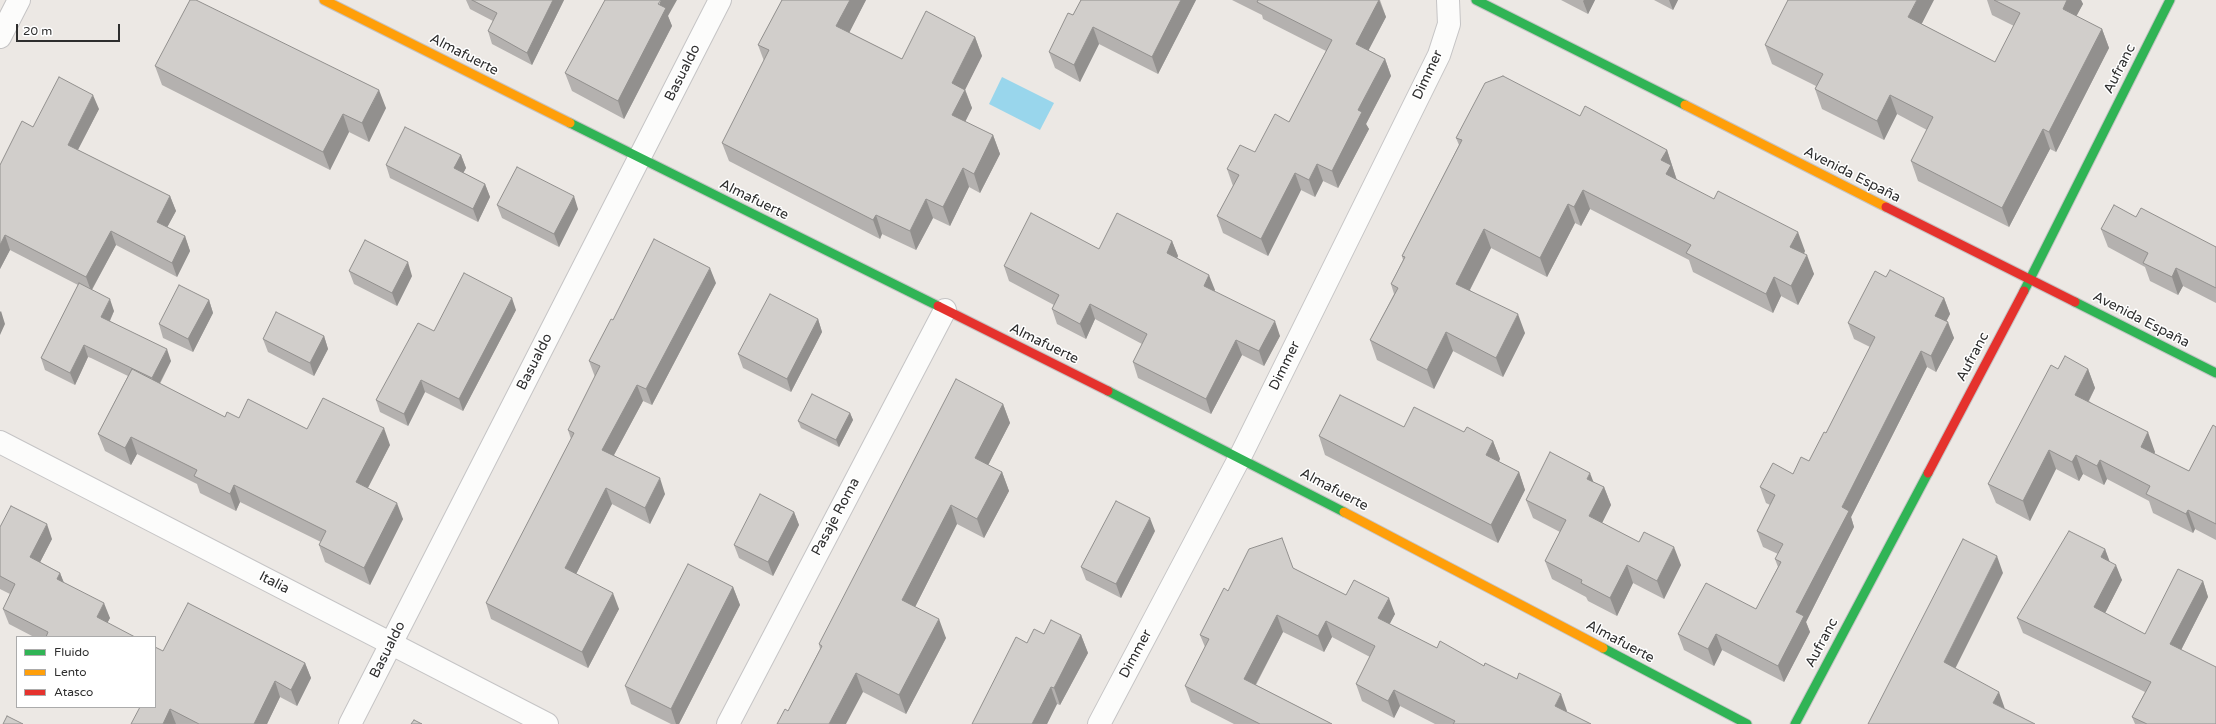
<!DOCTYPE html>
<html>
<head>
<meta charset="utf-8">
<style>
	body { margin:0 }
	#map { position:relative; width:2216px; height:724px; overflow:hidden; background:#ece8e4; font-family:"Varela Round",sans-serif }
	canvas { display:block }
	.legend { position:absolute; left:16px; top:636px; width:140px; height:72px; box-sizing:border-box; background:#fff; border:1px solid #ababab; margin:0; padding:5px 7px; list-style:none; font-size:12px; color:#2e2e2e }
	.legend li { display:flex; align-items:center; gap:8px; height:20px }
	.legend b { width:20px; border:1px solid #ababab }
	.scale { position:absolute; left:16px; top:24px; width:104px; height:18px; box-sizing:border-box; border:2px solid #2e2e2e; border-top:0; padding-left:5px; font-size:12px; line-height:14px; white-space:nowrap; color:#2e2e2e; -webkit-text-stroke:3px #fff; paint-order:stroke }
</style>
</head>
<body>
<div id="map">
<canvas width="2216" height="724"></canvas>
<ul class="legend">
<li><b style="height:5px;background:#30b455"></b>Fluido</li>
<li><b style="height:5px;background:#ff9f0a"></b>Lento</li>
<li><b style="height:5px;background:#e5322d"></b>Atasco</li>
</ul>
<div class="scale">20 m</div>
</div>
<script>
const c = document.querySelector('canvas').getContext('2d');
c.lineJoin = 'round';
function fillPath(path, color) {
  c.fillStyle = color;
  c.fill(path, 'evenodd');
}
function shape(rows) {
  const path = new Path2D();
  for (const r of rows) {
    path.moveTo(r[0], r[1]);
    for (let i = 2; i < r.length; i += 2) path.lineTo(r[i], r[i + 1]);
  }
  return path;
}
function trace(path, color, width, dash) {
  c.strokeStyle = color;
  c.lineWidth = width;
  c.lineCap = dash ? 'butt' : 'round';
  c.setLineDash(dash || []);
  c.stroke(path);
}
function write(font, color, halo, rows, align = 'center') {
  c.font = font + ' "Varela Round",sans-serif';
  c.lineWidth = 3;
  c.setLineDash([]);
  c.textBaseline = 'middle';
  c.strokeStyle = halo;
  c.fillStyle = color;
  for (const [text, x, y, turn = 0] of rows) {
    c.save();
    c.translate(x, y);
    c.rotate((+turn || 0) * Math.PI / 180);
    c.textAlign = isNaN(turn) ? turn : align;
    if (halo) c.strokeText(text, 0, 0);
    c.fillText(text, 0, 0);
    c.restore();
  }
}
fillPath(shape([
	[1002,77,1054,103,1040,130,989,104]
]), '#99d6ec');
const street = shape([
	[0,37,19,0],
	[0,442,547,724],
	[350,724,720,0],
	[728,724,945,310],
	[1099,724,1240,457,1439,55,1449,24,1448,0]
]);
const fast = shape([
	[1476,0,1685,105],
	[570,123,938,306],
	[2024,291,2170,0],
	[2075,302,2216,373],
	[1108,391,1344,512],
	[1603,648,1747,724],
	[1795,724,1928,473]
]);
const slow = shape([
	[324,0,570,123],
	[1685,105,1886,207],
	[1344,512,1603,648]
]);
const jam = shape([
	[1886,207,2075,302],
	[938,306,1108,391],
	[1928,473,2024,291]
]);
trace(street, '#c5c4c5', 24);
trace(fast, '#c5c4c5', 11);
trace(slow, '#c5c4c5', 11);
trace(jam, '#c5c4c5', 11);
trace(street, '#fcfcfb', 22);
trace(fast, '#30b455', 9);
trace(slow, '#ff9f0a', 9);
trace(jam, '#e5322d', 9);
fillPath(shape([
	[466,0,564,0,532,65,492,44,488,31,493,21,470,9],
	[782,0,866,0,849,32,902,59,975,37,982,56,965,89,972,108,965,122,993,135,1000,154,980,193,969,187,950,226,933,218,916,250,882,234,880,239,729,161,722,143,764,61,758,45],
	[1081,0,1196,0,1158,74,1099,44,1080,82,1055,68,1049,52,1073,15],
	[1232,0,1380,0,1386,17,1368,50,1385,59,1391,76,1366,124,1369,129,1338,188,1323,181,1315,197,1301,190,1268,256,1223,233,1217,216,1233,186,1227,169,1255,152,1289,122,1326,51,1263,19,1262,15],
	[1561,0,1595,0,1588,14],
	[1654,0,1678,0,1673,10],
	[1987,0,2081,0,2083,4,2076,16,2102,29,2109,48,2056,152,2050,149,2009,227,1918,181,1911,161,1927,130,1897,114,1884,140,1822,109,1815,89,1816,86,1772,64,1765,45,1922,24,1995,62,2014,26,1992,15],
	[668,16,672,26,624,119,572,91,565,73],
	[155,66,386,108,369,142,349,132,330,170,162,85],
	[99,109,78,150,170,196,176,211,167,227,185,236,190,251,177,277,116,245,92,290,114,311,110,321,171,361,160,384,225,417,239,418,390,445,368,488,403,519,370,585,325,562,319,545,321,542,240,502,236,511,200,493,197,484,137,454,131,465,105,451,98,434,128,376,91,358,88,357,75,385,45,370,41,358,78,285,10,250,0,269,0,165,33,127],
	[1580,116,1667,150,1677,180,1805,251,1804,254,1814,274,1798,305,1781,296,1773,313,1693,272,1689,260,1590,209,1581,226,1575,223,1547,277,1491,248,1470,290,1525,333,1503,377,1453,351,1434,389,1377,360,1370,340,1394,294,1391,284,1403,260,1402,256,1459,145,1456,138],
	[461,155,466,168,463,173,485,184,490,197,478,222,390,178,386,165],
	[497,205,578,209,559,247,502,218],
	[2136,217,2216,247,2216,303,2183,286,2178,295,2150,281,2145,267,2108,247,2101,229],
	[1172,241,1178,256,1177,258,1215,290,1214,291,1280,336,1264,366,1242,355,1211,414,1138,378,1133,362,1142,344,1095,319,1086,339,1057,324,1052,309,1054,305,1009,281,1004,266,1099,249],
	[349,271,412,276,397,306,354,284],
	[1886,277,1944,298,1950,314,1946,321,1954,338,1936,372,1927,367,1851,517,1854,527,1806,622,1810,632,1784,682,1722,650,1714,666,1684,650,1678,634,1756,609,1778,567,1775,559,1778,554,1763,547,1757,531,1770,505,1766,503,1760,487,1793,474,1809,461,1826,433,1870,347,1854,339,1848,323],
	[716,283,652,405,643,401,614,455,665,494,650,524,612,504,576,574,619,609,588,668,491,619,486,603,571,439,568,430,595,377,589,361,613,320],
	[209,300,213,313,193,352,163,338,159,324],
	[516,310,463,411,425,392,408,426,380,412,376,400,434,331],
	[818,319,822,332,791,392,743,368,738,354],
	[324,336,328,349,314,376,268,352,263,339],
	[2058,369,2088,369,2095,388,2089,401,2155,452,2154,454,2189,471,2216,427,2216,540,2195,529,2193,533,2153,513,2149,501,2107,479,2104,485,2083,474,2079,481,2056,469,2030,521,1996,503,1988,484],
	[1003,404,1010,423,988,465,1002,472,1009,491,984,538,957,524,915,607,946,638,906,714,863,692,788,711,820,649,819,644],
	[850,413,853,420,839,447,801,428,798,421],
	[1404,427,1464,432,1493,441,1500,459,1499,462,1519,472,1525,490,1498,543,1325,455,1319,436],
	[1593,482,1604,487,1611,505,1602,523,1681,565,1664,599,1633,583,1617,616,1588,601,1586,597,1552,579,1545,561,1560,532,1533,518,1526,500],
	[794,512,799,525,773,576,739,558,734,545],
	[0,527,52,539,40,562,60,573,64,583,110,618,107,623,135,637,34,637,9,624,3,609,10,594,0,589],
	[1155,531,1121,598,1086,580,1081,567],
	[2105,549,2109,561,2122,580,2105,613,2145,634,2203,581,2208,597,2181,650,2216,724,2135,724,2132,717,2145,692,2023,633,2017,618],
	[1293,568,1346,595,1395,614,1389,624,1437,648,1484,666,1567,711,1566,712,1591,724,1435,724,1400,706,1394,718,1362,701,1356,684,1370,657,1332,637,1324,652,1283,632,1256,685,1332,724,1234,724,1191,702,1185,686,1205,647,1200,635,1228,591],
	[733,587,740,605,679,724,671,724,631,704,625,686],
	[1044,634,1081,635,1088,653,1060,705,1057,704,1047,724,972,724],
	[163,651,305,663,311,678,297,706,280,697,267,724,131,724,155,707]
]), '#b4b1af');
fillPath(shape([
	[553,0,564,0,532,65,527,53],
	[661,0,677,0,668,16,672,26,624,119,618,101],
	[850,0,866,0,843,45,836,26],
	[1181,0,1196,0,1158,74,1152,57],
	[1379,0,1386,17,1363,61,1356,44],
	[1584,0,1595,0,1588,14,1583,1],
	[1669,0,1678,0,1673,10],
	[1917,0,1934,0,1915,37,1908,17],
	[2067,0,2081,0,2083,4,2070,28,2063,9],
	[1093,27,1099,44,1080,82,1074,65],
	[2102,29,2109,48,2056,152,2049,132],
	[975,37,982,56,959,102,952,83],
	[1385,59,1391,76,1366,124,1369,129,1338,188,1332,171,1358,110],
	[379,90,386,108,369,142,362,123],
	[965,90,972,108,959,134,952,115],
	[93,95,99,109,73,159,68,145],
	[1890,95,1897,114,1884,140,1877,121],
	[343,114,349,132,330,170,323,152],
	[2043,129,2050,149,2009,227,2002,208],
	[993,135,1000,154,980,193,974,174],
	[1667,150,1678,184,1673,194,1661,160],
	[461,155,466,168,459,181,454,168],
	[1317,164,1323,181,1315,197,1309,180],
	[963,168,969,187,950,226,943,207],
	[1295,173,1301,190,1268,256,1261,239],
	[485,184,490,197,478,222,473,209],
	[1583,190,1590,209,1581,226,1574,207],
	[170,196,176,211,162,237,157,222],
	[574,196,578,209,559,247,554,234],
	[926,199,933,218,916,250,910,231],
	[1568,204,1575,223,1547,277,1540,258],
	[876,215,882,234,880,239,873,220],
	[1484,229,1491,248,1463,303,1456,284],
	[111,231,116,245,91,291,86,277],
	[1798,232,1805,251,1797,266,1790,247],
	[5,235,10,250,0,269,0,245],
	[185,236,190,251,177,277,172,263],
	[1172,241,1178,256,1172,268,1167,253],
	[1807,255,1814,274,1798,305,1791,286],
	[408,262,412,276,397,306,392,293],
	[710,268,716,283,652,405,646,389],
	[2176,268,2183,286,2178,295,2172,277],
	[1209,275,1215,290,1209,301,1204,286],
	[1774,277,1781,296,1773,313,1766,294],
	[512,298,516,310,463,411,459,399],
	[1944,298,1950,314,1941,332,1935,316],
	[110,299,114,311,106,329,101,317],
	[209,300,213,313,193,352,188,339],
	[1090,304,1095,319,1086,339,1080,324],
	[1,311,5,324,0,335,0,312],
	[1518,314,1525,333,1503,377,1496,358],
	[818,319,822,332,791,392,787,379],
	[1275,321,1280,336,1264,366,1259,351],
	[1948,322,1954,338,1936,372,1931,356],
	[1446,332,1453,351,1434,389,1427,370],
	[324,336,328,349,314,376,310,363],
	[1236,340,1242,355,1211,414,1206,399],
	[84,345,88,357,75,385,70,373],
	[167,349,171,361,156,390,152,378],
	[1921,351,1927,367,1851,517,1854,527,1806,622,1810,632,1784,682,1778,666,1796,612,1842,507],
	[2088,369,2095,388,2082,414,2075,395],
	[421,380,425,392,408,426,404,414],
	[637,385,643,401,608,466,602,450],
	[1003,404,1010,423,982,477,975,458],
	[850,413,853,420,839,447,836,440],
	[384,428,390,445,362,499,356,482],
	[2148,432,2155,452,2148,466,2141,447],
	[131,437,137,454,131,465,125,448],
	[1493,441,1500,459,1492,473,1486,455],
	[2049,450,2056,469,2030,521,2023,501],
	[2076,455,2083,474,2079,481,2072,462],
	[2100,460,2107,479,2104,485,2097,466],
	[1002,472,1009,491,984,538,977,519],
	[1519,472,1525,490,1498,543,1491,525],
	[1590,473,1597,491,1587,479],
	[660,478,665,494,650,524,645,508],
	[234,485,240,502,236,511,230,494],
	[1604,487,1611,505,1596,535,1589,516],
	[606,488,612,504,571,584,565,568],
	[397,503,403,519,370,585,364,568],
	[951,505,957,524,909,619,902,600],
	[2188,510,2195,529,2193,533,2186,514],
	[794,512,799,525,773,576,768,562],
	[1150,518,1155,531,1121,598,1116,584],
	[47,524,52,539,35,572,30,557],
	[1674,547,1681,565,1664,599,1657,581],
	[2105,549,2111,565,2101,557],
	[1997,556,2003,573,1950,679,1944,662],
	[1627,565,1633,583,1617,616,1610,598],
	[2116,565,2122,580,2100,623,2094,607],
	[60,573,66,588,57,579],
	[2203,581,2208,597,2176,660,2170,644],
	[733,587,740,605,679,724,676,724,671,709],
	[613,593,619,609,588,668,582,652],
	[1389,598,1395,614,1384,635,1378,618],
	[104,603,110,618,102,633,97,617],
	[1277,615,1283,632,1250,695,1244,679],
	[939,619,946,638,906,714,899,695],
	[1326,621,1332,637,1324,652,1318,636],
	[1716,634,1722,650,1714,666,1708,649],
	[1081,635,1088,653,1060,705,1054,688],
	[305,663,311,678,297,706,291,690],
	[856,673,863,692,846,724,829,724],
	[275,681,280,697,267,724,254,724],
	[1051,687,1057,704,1047,724,1032,724],
	[1394,690,1400,706,1394,718,1388,701],
	[1999,692,2005,709,1993,703],
	[1561,694,1567,711,1561,722,1555,706],
	[170,709,176,724,163,724]
]), '#92908e');
const building = shape([
	[190,0,196,0,379,90,362,123,343,114,323,152,155,66,190,0],
	[472,0,553,0,527,53,488,31,497,13,472,0],
	[605,0,661,0,658,4,666,8,618,101,565,73,605,0],
	[782,0,850,0,836,26,902,59,926,11,975,37,952,83,965,90,952,115,993,135,974,174,963,168,943,207,926,199,910,231,876,215,873,220,722,143,769,50,758,45,782,0],
	[1081,0,1181,0,1152,57,1093,27,1074,65,1049,52,1068,13,1073,15,1081,0],
	[1258,0,1379,0,1356,44,1385,59,1358,110,1362,112,1332,171,1317,164,1309,180,1295,173,1261,239,1217,216,1239,175,1227,169,1240,145,1255,152,1275,114,1289,122,1332,40,1257,2,1258,0],
	[1788,0,1917,0,1908,17,1995,62,2020,13,1994,0,2067,0,2063,9,2102,29,2049,132,2043,129,2002,208,1911,161,1933,117,1890,95,1877,121,1815,89,1823,74,1765,45,1788,0],
	[1503,76,1580,116,1585,106,1667,150,1661,160,1671,165,1666,174,1714,199,1718,191,1798,232,1790,247,1807,255,1791,286,1774,277,1766,294,1686,253,1691,245,1583,190,1574,207,1568,204,1540,258,1484,229,1456,284,1518,314,1496,358,1446,332,1427,370,1370,340,1398,288,1391,284,1405,257,1402,256,1462,140,1456,138,1485,83,1503,76],
	[59,77,93,95,68,145,170,196,157,222,185,236,172,263,111,231,86,277,5,235,0,245,0,165,22,121,33,127,59,77],
	[405,127,461,155,454,168,485,184,473,209,386,165,405,127],
	[517,167,574,196,554,234,497,205,517,167],
	[2114,205,2136,217,2141,208,2216,247,2216,288,2176,268,2172,277,2143,263,2148,253,2101,229,2114,205],
	[1031,213,1099,249,1117,213,1172,241,1167,253,1209,275,1204,286,1275,321,1259,351,1236,340,1206,399,1133,362,1147,334,1090,304,1080,324,1052,309,1059,295,1004,266,1031,213],
	[654,239,710,268,646,389,637,385,602,450,660,478,645,508,606,488,565,568,613,593,582,652,486,603,574,433,568,430,600,366,589,361,611,319,613,320,654,239],
	[365,240,408,262,392,293,349,271,365,240],
	[1890,270,1944,298,1935,316,1948,322,1931,356,1921,351,1842,507,1849,511,1796,612,1804,616,1778,666,1716,634,1708,649,1678,634,1706,583,1756,609,1781,562,1775,559,1783,544,1757,531,1775,495,1760,487,1773,463,1793,474,1801,457,1809,461,1824,432,1826,433,1875,337,1848,323,1875,271,1886,277,1890,270],
	[464,273,512,298,459,399,421,380,404,414,376,400,418,323,434,331,464,273],
	[79,283,110,299,101,317,167,349,152,378,86,346,84,345,70,373,41,358,79,283],
	[179,285,209,300,188,339,159,324,179,285],
	[770,294,818,319,787,379,738,354,770,294],
	[276,312,324,336,310,363,263,339,276,312],
	[2065,356,2088,369,2075,395,2148,432,2141,447,2189,471,2213,425,2216,427,2216,524,2188,510,2186,514,2146,494,2150,486,2100,460,2097,466,2076,455,2072,462,2049,450,2023,501,1988,484,2051,365,2058,369,2065,356],
	[132,369,225,417,227,412,239,418,248,399,307,429,323,398,384,428,356,482,397,503,364,568,319,545,326,531,234,485,230,494,194,476,197,470,131,437,125,448,98,434,132,369],
	[956,379,1003,404,975,458,1002,472,977,519,951,505,902,600,939,619,899,695,856,673,829,724,777,724,785,709,788,711,822,646,819,644,956,379],
	[812,394,850,413,836,440,798,421,812,394],
	[1340,395,1404,427,1414,407,1464,432,1467,427,1493,441,1486,455,1519,472,1491,525,1319,436,1340,395],
	[1550,452,1590,473,1587,479,1604,487,1589,516,1639,542,1644,532,1674,547,1657,581,1627,565,1610,598,1581,583,1582,580,1545,561,1566,520,1526,500,1550,452],
	[760,494,794,512,768,562,734,545,760,494],
	[1116,501,1150,518,1116,584,1081,567,1116,501],
	[11,506,47,524,30,557,60,573,57,579,104,603,97,617,135,637,46,637,48,632,3,609,15,584,0,576,0,527,11,506],
	[2069,531,2105,549,2101,557,2116,565,2094,607,2145,634,2178,569,2203,581,2170,644,2216,667,2216,724,2147,724,2132,717,2151,682,2017,618,2069,531],
	[1282,538,1293,568,1346,595,1354,580,1389,598,1378,618,1437,648,1440,641,1484,666,1485,663,1517,679,1519,673,1561,694,1555,706,1591,724,1453,724,1455,721,1394,690,1388,701,1356,684,1375,646,1326,621,1318,636,1277,615,1244,679,1332,724,1260,724,1185,686,1209,639,1200,635,1224,588,1228,591,1249,549,1282,538],
	[1963,539,1997,556,1944,662,1999,692,1993,703,2035,724,1868,724,1963,539],
	[688,564,733,587,671,709,625,686,688,564],
	[188,603,305,663,291,690,275,681,254,724,199,724,170,709,163,724,131,724,140,707,155,707,155,647,163,651,188,603],
	[1051,620,1081,635,1054,688,1051,687,1032,724,972,724,1016,637,1027,643,1034,629,1044,634,1051,620],
	[7,716,23,724,3,724,7,716],
	[414,720,422,724,411,724,414,720]
]);
fillPath(building, '#d1cecb');
trace(building, '#92908e', 1);
write('14px', '#2e2e2e', '#fff', [
	["Almafuerte",464,55,27],
	["Aufranc",2120,69,-63],
	["Basualdo",683,73,-63],
	["Dimmer",1428,75,-65],
	["Avenida España",1852,175,27],
	["Almafuerte",754,200,26],
	["Avenida España",2141,320,27],
	["Almafuerte",1044,344,26],
	["Aufranc",1973,357,-62],
	["Basualdo",535,362,-63],
	["Dimmer",1285,366,-64],
	["Almafuerte",1334,490,28],
	["Pasaje Roma",836,517,-62],
	["Italia",274,583,27],
	["Almafuerte",1620,642,28],
	["Aufranc",1822,643,-62],
	["Basualdo",388,650,-63],
	["Dimmer",1136,654,-62]
]);
</script>
</body>
</html>
